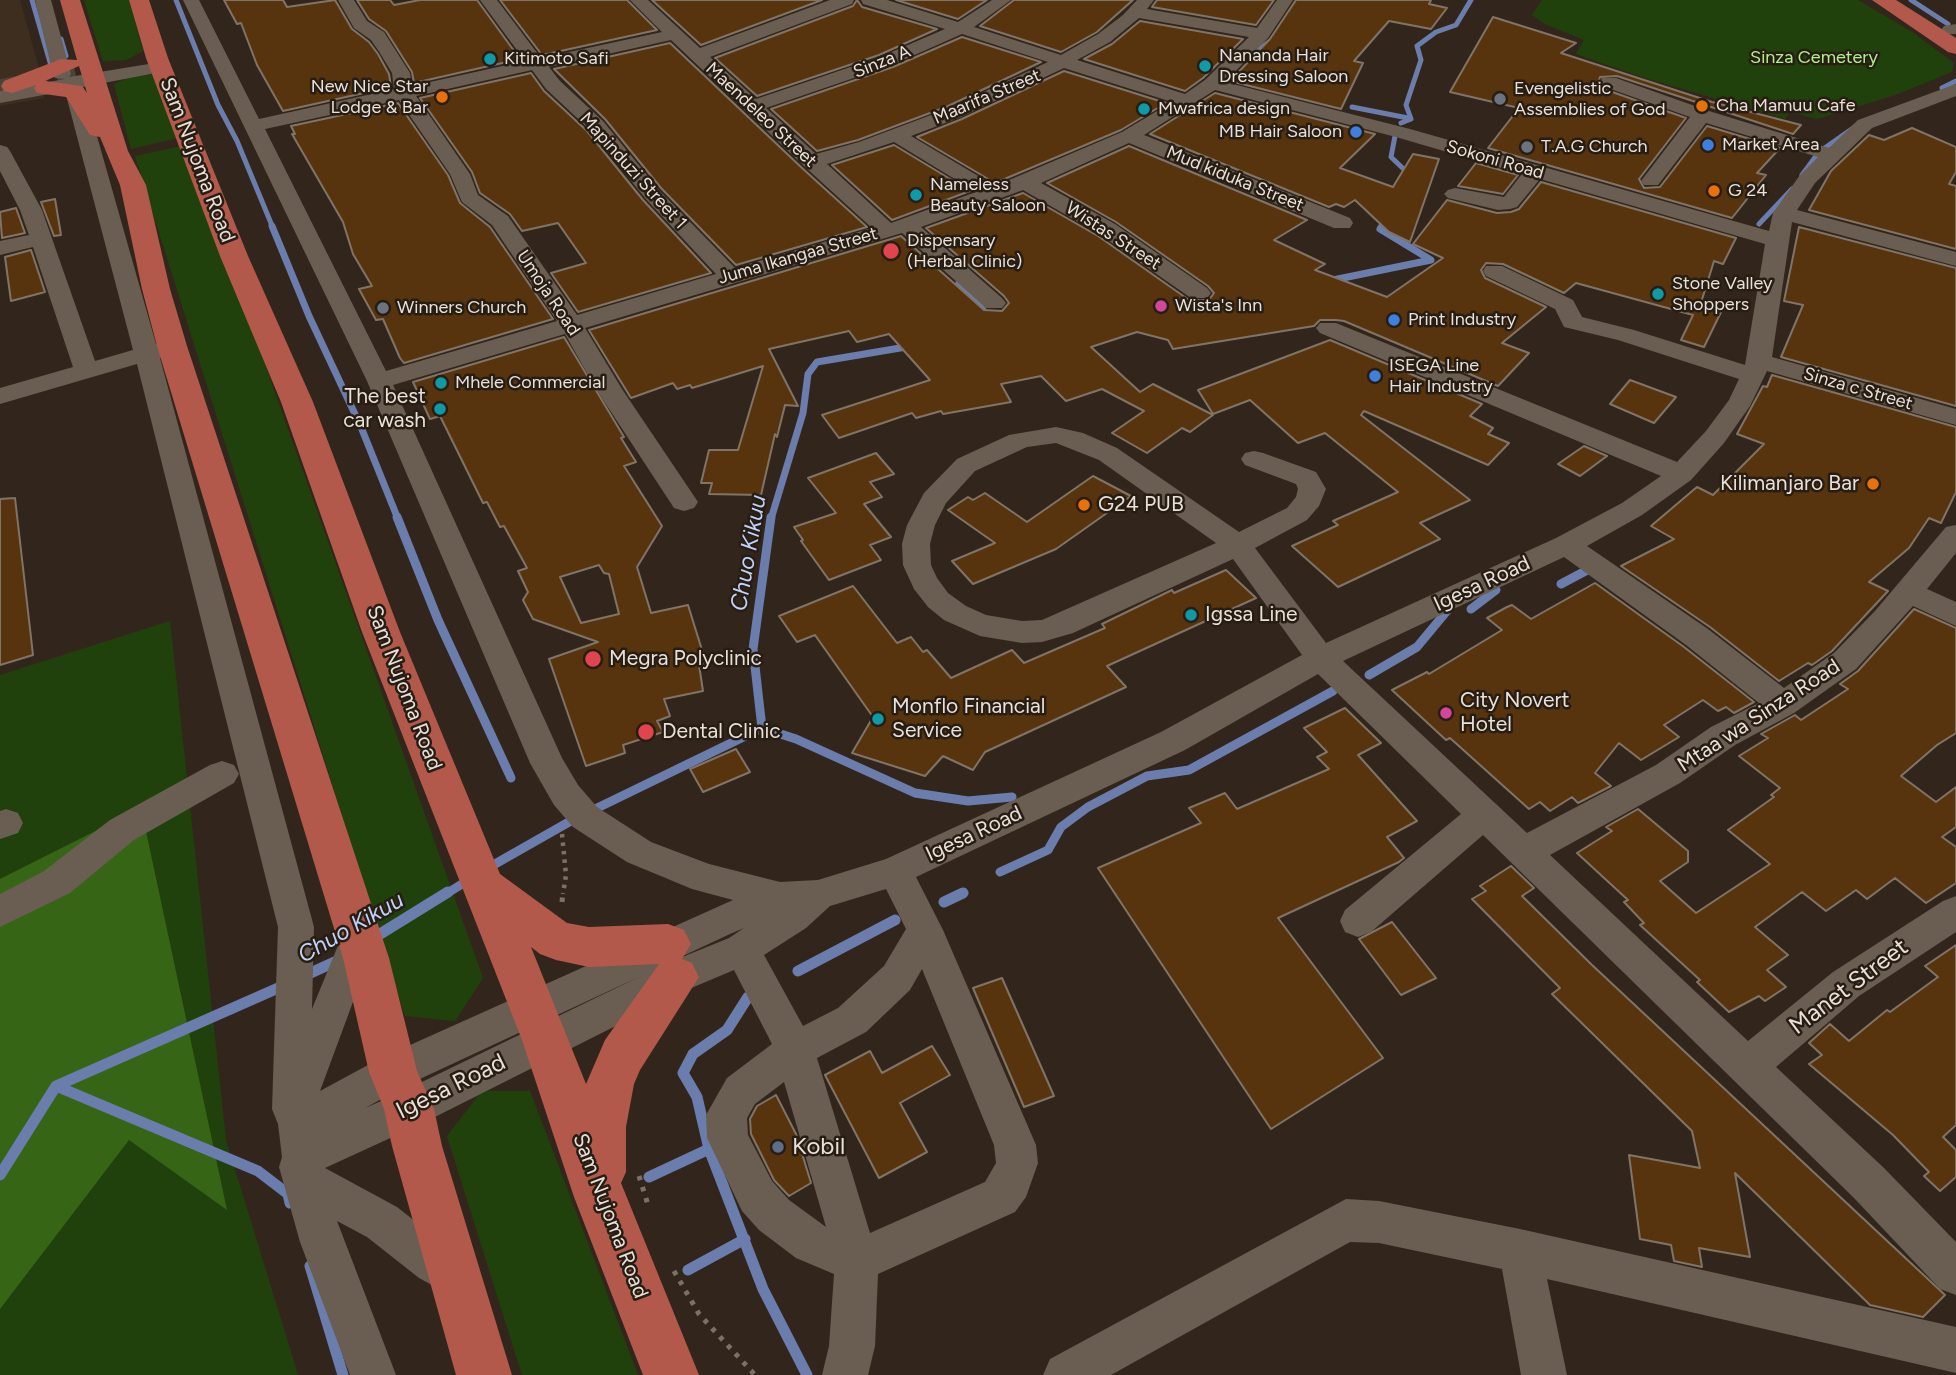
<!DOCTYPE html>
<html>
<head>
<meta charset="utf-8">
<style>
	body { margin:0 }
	canvas { display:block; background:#32261c }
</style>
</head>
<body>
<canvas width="1956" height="1375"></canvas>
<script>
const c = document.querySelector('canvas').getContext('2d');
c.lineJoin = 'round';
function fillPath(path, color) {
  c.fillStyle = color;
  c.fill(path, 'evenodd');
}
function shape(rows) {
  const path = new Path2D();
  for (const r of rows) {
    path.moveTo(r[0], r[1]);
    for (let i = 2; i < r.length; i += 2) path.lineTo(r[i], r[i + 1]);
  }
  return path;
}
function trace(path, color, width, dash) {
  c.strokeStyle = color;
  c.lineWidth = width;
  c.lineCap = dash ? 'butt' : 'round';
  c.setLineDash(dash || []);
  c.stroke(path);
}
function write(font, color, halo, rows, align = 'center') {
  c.font = font + ' Figtree,sans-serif';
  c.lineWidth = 5;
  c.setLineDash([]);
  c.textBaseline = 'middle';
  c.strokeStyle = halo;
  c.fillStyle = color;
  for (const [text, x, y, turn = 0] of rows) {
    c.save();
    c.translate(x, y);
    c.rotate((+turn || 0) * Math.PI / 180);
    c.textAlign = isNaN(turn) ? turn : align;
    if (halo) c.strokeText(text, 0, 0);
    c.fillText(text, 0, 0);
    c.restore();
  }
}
fillPath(shape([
	[0,0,20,0,43,83,44,98,0,106]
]), '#3d2e1f');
fillPath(shape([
	[84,0,129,0,143,51,126,60,103,61],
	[1542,0,1858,0,1912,32,1954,63,1952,72,1895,95,1817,119,1790,112,1785,119,1642,77,1576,54,1584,40,1545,24,1532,15],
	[137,74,159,75,186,136,131,149,114,84],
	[187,145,483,978,455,1021,405,1016,135,156],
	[170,621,226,1140,298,1375,0,1375,0,675],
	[482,1091,530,1091,638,1375,522,1375,447,1136]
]), '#21410c');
fillPath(shape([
	[141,808,227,1210,129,1140,0,1309,0,879]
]), '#366516');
trace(shape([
	[32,0,52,69],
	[176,0,218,105,237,141,273,228],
	[1911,0,1948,24],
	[61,39,66,56],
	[1245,59,1269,42],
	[1937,95,1944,92,1942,88,1956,81],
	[1352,107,1408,118],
	[1401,123,1411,119,1406,105,1421,60,1417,46,1436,32,1456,25,1471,0],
	[1395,136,1391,157,1412,177],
	[1802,175,1819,152,1856,126],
	[1759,224,1792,189],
	[1381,228,1386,218]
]), '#6b7dac', 5);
trace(shape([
	[272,226,309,316,361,427,398,519],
	[1328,281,1431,260,1380,229,1382,226],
	[959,283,983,310,983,316],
	[771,519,803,413,808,374,817,362,912,346]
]), '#6b7dac', 7);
trace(shape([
	[397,517,438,620,511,778],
	[1561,584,1593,567],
	[1471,609,1496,590],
	[1369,675,1417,647,1451,606],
	[762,728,796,739,915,793,968,801,1012,797],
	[589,812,762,728,753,649,771,517],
	[488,868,576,818],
	[1000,872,1048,850,1061,827,1088,807,1147,776,1189,770,1333,691],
	[446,894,470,879]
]), '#6b7dac', 9);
trace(shape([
	[944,902,963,893],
	[372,939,448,892],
	[798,971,895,920],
	[304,976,339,960],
	[748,997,727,1030,693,1054,683,1073,697,1097,709,1149,763,1289,807,1375],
	[56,1086,258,1171,288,1194,290,1203],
	[0,1175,56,1086,285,985],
	[649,1177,709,1149],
	[310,1266,343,1375],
	[688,1270,745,1239]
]), '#6b7dac', 11);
const building = shape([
	[224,0,283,0,287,7,335,0,352,29,369,42,378,54,389,74,391,87,283,111,257,65,241,23,237,24,224,0],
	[357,0,390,0,394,5,420,0,477,0,520,59,414,83,412,72,386,31,369,19,357,0],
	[500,0,627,0,657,30,542,55,500,0],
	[652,0,822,0,701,45,652,0],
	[857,0,862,7,937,29,879,55,757,96,715,58,853,6,857,0],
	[896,0,987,0,958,19,896,0],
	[1014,0,1133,0,1097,32,1061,52,980,26,1014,0],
	[1157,0,1274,0,1256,25,1152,7,1157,0],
	[1296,0,1431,0,1429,4,1447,8,1431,29,1389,21,1354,61,1363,63,1341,109,1230,81,1270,39,1296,0],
	[1493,17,1576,43,1561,53,1712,102,1801,125,1793,134,1617,76,1600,77,1598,83,1601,88,1686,118,1639,179,1644,188,1660,187,1707,126,1780,148,1757,173,1766,175,1732,218,1488,148,1519,108,1450,92,1493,17],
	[1140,21,1243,39,1203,78,1185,91,1084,59,1112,44,1140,21],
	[962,37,1041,62,946,107,858,140,817,151,771,109,893,67,962,37],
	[670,43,802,168,867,227,736,265,661,188,605,119,554,69,670,43],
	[1064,71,1166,103,1121,130,995,183,917,137,962,119,1064,71],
	[531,73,544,91,587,131,643,200,711,273,578,312,551,273,586,263,558,223,522,231,510,214,480,193,472,172,420,98,531,73],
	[1215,93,1375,134,1340,168,1393,187,1413,154,1439,159,1410,242,1389,232,1355,200,1344,207,1336,204,1329,207,1150,134,1215,93],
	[398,103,448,175,460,203,490,227,553,319,404,363,400,358,383,319,376,320,359,289,372,286,353,254,343,222,292,134,295,134,291,126,398,103],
	[1912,128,1956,147,1956,172,1949,184,1956,186,1956,249,1809,210,1831,171,1869,135,1884,140,1912,128],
	[894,145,970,191,892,220,832,165,894,145],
	[1129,146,1307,220,1274,240,1325,264,1315,270,1387,297,1443,258,1413,244,1447,200,1497,213,1511,212,1519,209,1541,182,1736,238,1723,264,1714,261,1700,306,1722,310,1704,347,1681,340,1693,315,1576,283,1564,293,1503,264,1486,263,1481,270,1485,278,1546,307,1502,343,1529,353,1498,386,1344,321,1336,320,1320,320,1314,326,1173,349,1168,340,1137,332,1091,347,1140,392,1153,384,1213,415,1190,432,1182,428,1147,453,1112,433,1144,411,1102,389,1066,401,1041,376,1001,384,1011,402,943,414,941,411,916,418,912,413,839,438,822,415,930,380,889,334,857,342,849,331,769,349,798,406,785,405,777,437,775,434,761,495,709,494,712,483,701,483,709,450,738,450,763,366,692,388,690,385,677,389,673,383,631,398,589,330,901,236,984,310,1002,311,1009,303,1004,296,926,228,1023,193,1098,236,1189,300,1209,300,1214,293,1208,286,1116,222,1047,183,1129,146],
	[1476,163,1518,175,1503,194,1458,186,1476,163],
	[55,199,61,235,54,236,41,202,55,199],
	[16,208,25,233,2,238,0,212,16,208],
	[1799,227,1956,268,1956,406,1781,357,1803,305,1784,301,1799,227],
	[31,250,45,292,11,301,5,257,31,250],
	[564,337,624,437,621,438,636,462,624,466,662,526,637,567,651,613,688,605,706,663,699,665,703,691,664,699,670,716,657,721,663,732,623,745,625,753,586,766,549,659,598,642,533,619,523,600,528,592,518,571,527,568,504,526,500,527,487,502,483,503,440,416,430,419,413,382,564,337],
	[599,565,604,573,609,574,619,614,581,623,560,577,599,565],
	[1330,340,1482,404,1470,416,1493,428,1488,434,1509,443,1488,465,1364,411,1361,415,1470,500,1420,523,1440,539,1338,587,1292,546,1338,525,1333,521,1398,492,1325,433,1298,443,1250,400,1213,414,1198,390,1330,340],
	[1772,375,1956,427,1956,492,1941,523,1929,518,1909,548,1869,582,1888,591,1832,651,1812,665,1808,663,1779,681,1710,627,1621,566,1674,539,1651,526,1697,487,1713,495,1764,444,1737,434,1763,386,1767,387,1772,375],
	[1630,380,1676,397,1654,423,1610,404,1630,380],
	[1584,446,1607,456,1580,476,1558,464,1584,446],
	[876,453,894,474,870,482,882,497,864,504,891,537,870,545,881,560,829,580,801,541,803,540,794,527,836,513,808,478,876,453],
	[1093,476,1131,496,1056,549,973,584,952,561,995,543,948,510,968,497,973,500,985,493,1027,522,1093,476],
	[15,498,33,655,0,665,0,499,15,498],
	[1226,570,1256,598,1107,666,1126,687,985,752,973,770,943,756,925,776,852,753,873,717,815,635,797,642,779,616,853,586,897,643,911,637,923,652,927,650,951,678,1012,650,1024,663,1105,628,1102,624,1172,590,1174,593,1226,570],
	[1595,583,1684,647,1754,702,1734,713,1726,707,1718,711,1703,700,1664,725,1679,737,1641,760,1619,743,1595,773,1611,786,1578,803,1572,797,1550,811,1540,802,1529,809,1450,738,1446,740,1392,690,1427,672,1429,674,1502,630,1487,618,1507,607,1512,605,1531,619,1595,583],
	[1914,609,1956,628,1956,733,1937,745,1901,776,1936,802,1956,787,1956,827,1942,837,1956,847,1956,883,1926,903,1895,878,1867,899,1856,890,1826,911,1802,892,1755,927,1788,955,1767,970,1786,987,1765,1001,1759,996,1729,1012,1697,982,1700,980,1640,925,1644,923,1624,902,1628,900,1577,853,1612,831,1606,827,1638,809,1688,851,1688,862,1660,881,1696,913,1770,864,1728,830,1774,797,1771,795,1780,788,1739,756,1768,738,1761,734,1795,715,1801,720,1848,689,1840,684,1858,671,1914,609],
	[1345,708,1381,743,1358,755,1417,821,1387,837,1404,858,1399,862,1278,918,1383,1058,1271,1129,1098,868,1201,823,1189,808,1225,793,1237,809,1329,769,1317,757,1327,752,1304,728,1345,708],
	[736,749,750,772,703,792,690,769,736,749],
	[1511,866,1534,888,1522,896,1592,965,1945,1295,1923,1317,1870,1305,1735,1173,1750,1257,1699,1248,1702,1267,1674,1261,1671,1245,1640,1239,1629,1155,1700,1168,1692,1131,1552,994,1560,988,1472,899,1486,891,1480,886,1511,866],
	[1392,922,1436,978,1401,995,1359,939,1392,922],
	[1956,945,1956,1125,1943,1137,1956,1150,1956,1177,1940,1191,1924,1176,1929,1172,1893,1135,1809,1064,1822,1055,1809,1043,1830,1024,1849,1041,1887,1010,1890,1012,1938,977,1925,966,1956,945],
	[1002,978,1054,1096,1024,1107,973,988,1002,978],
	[932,1046,950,1075,900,1103,927,1152,879,1178,825,1075,870,1051,882,1073,932,1046],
	[776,1095,796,1134,811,1183,789,1196,774,1180,751,1134,750,1119,757,1106,776,1095]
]);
fillPath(building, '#57340d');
trace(building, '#807367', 2);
trace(shape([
	[0,89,85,72]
]), '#4d4238', 19, [19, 10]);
trace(shape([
	[562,834,566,875,563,894]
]), '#7c7169', 4.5, [3.5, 5]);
trace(shape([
	[562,902,563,892],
	[639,1176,649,1208],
	[674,1271,699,1314,755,1375]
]), '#7c7169', 5, [4.5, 7]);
fillPath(shape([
	[35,0,51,0,71,74,69,77,161,62,170,67,161,72,83,87,156,344,172,344,175,349,172,354,160,358,314,927,312,1009,346,926,359,921,372,926,377,937,320,1091,379,1059,733,900,692,889,627,862,573,827,554,805,530,763,367,381,183,0,199,0,259,119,394,89,392,73,380,53,371,40,354,28,338,0,354,0,367,21,384,32,410,73,412,86,525,61,480,0,497,0,541,58,662,32,630,0,648,0,700,48,830,0,854,0,852,4,710,57,756,99,880,57,945,29,863,4,861,0,887,0,958,22,992,0,1011,0,974,27,1061,55,1098,34,1123,15,1137,0,1154,0,1147,9,1257,28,1277,0,1293,0,1268,38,1225,82,1410,129,1769,231,1773,213,1800,175,1818,157,1706,123,1658,185,1644,185,1641,181,1690,117,1602,86,1600,82,1602,78,1616,78,1709,111,1829,148,1858,120,1956,84,1956,96,1872,128,1815,183,1797,210,1956,252,1956,266,1792,222,1772,357,1956,409,1956,425,1767,371,1750,406,1724,443,1691,480,1642,515,1587,546,1708,629,1784,688,1834,653,1875,611,1946,527,1956,525,1956,553,1927,589,1956,602,1956,626,1913,606,1856,669,1794,713,1735,745,1680,783,1550,855,1748,1041,1833,972,1943,901,1956,896,1956,932,1859,996,1776,1067,1884,1168,1956,1242,1956,1295,1940,1289,1854,1198,1483,835,1371,932,1358,937,1345,932,1340,921,1345,910,1461,814,1318,674,1185,750,916,877,943,930,1036,1145,1038,1163,1026,1197,1015,1212,878,1274,875,1346,868,1375,822,1375,829,1346,834,1274,796,1258,759,1230,742,1211,707,1138,706,1115,727,1078,772,1044,734,970,689,989,423,1123,325,1168,397,1207,449,1248,470,1259,476,1275,470,1291,454,1297,419,1278,367,1237,337,1221,396,1375,350,1375,300,1242,279,1167,282,1157,278,1124,272,1109,278,927,137,364,0,404,0,388,73,367,33,247,0,255,0,241,29,235,20,210,0,171,0,145,7,147,10,151,42,210,95,361,133,350,65,91,0,103,0,91,65,79,55,78,53,74,35,0],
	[1139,18,1249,37,1205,80,1185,94,1077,60,1110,42,1139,18],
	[962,34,1048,62,947,109,859,142,816,154,766,108,892,65,962,34],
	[671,40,804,166,872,228,735,268,659,190,603,121,560,81,549,67,671,40],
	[1064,68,1172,102,1122,132,995,186,911,136,961,117,1064,68],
	[532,70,546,89,589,129,645,198,716,274,577,315,508,216,478,195,470,174,416,96,532,70],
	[1215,90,1396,137,1522,174,1504,197,1455,188,1448,190,1444,194,1448,198,1498,210,1510,209,1517,207,1540,179,1765,244,1745,365,1634,330,1582,317,1573,300,1502,266,1486,266,1483,271,1486,276,1555,309,1564,327,1618,340,1739,379,1729,400,1706,431,1677,462,1336,323,1320,323,1316,328,1320,333,1661,476,1622,503,1556,538,1326,643,1255,548,1307,520,1319,506,1326,489,1316,472,1263,453,1254,451,1245,453,1241,459,1245,465,1296,484,1298,489,1296,497,1287,508,1239,532,1117,448,1083,433,1056,427,1009,435,957,459,924,493,907,525,902,544,903,565,914,589,928,607,944,620,980,636,1022,643,1042,642,1073,633,1233,559,1302,655,1161,732,886,859,818,880,780,882,709,864,651,842,597,807,578,785,562,758,393,385,565,334,596,389,674,508,684,511,694,508,698,502,622,389,585,328,902,233,986,308,1002,308,1006,303,1002,298,921,227,1023,190,1099,234,1191,298,1207,298,1211,293,1207,288,1115,224,1041,183,1129,143,1334,228,1350,228,1353,223,1350,218,1144,135,1215,90],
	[399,100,450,174,462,202,492,225,557,321,386,371,265,129,399,100],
	[894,142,976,192,891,223,827,164,894,142],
	[1056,443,1099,460,1216,543,1042,620,1022,621,986,615,966,606,948,593,937,578,931,565,930,544,935,525,946,503,975,471,1027,447,1056,443],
	[1564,557,1686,645,1759,703,1711,727,1656,765,1527,833,1343,661,1564,557],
	[886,889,906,929,884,966,838,1008,803,1026,764,955,806,928,830,906,886,889],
	[744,928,729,938,670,962,730,934,744,928],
	[922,969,994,1145,996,1163,985,1182,870,1233,817,1058,866,1032,910,990,922,969],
	[641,976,395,1095,365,1108,407,1085,641,976],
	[784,1082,826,1227,789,1200,772,1181,748,1135,747,1118,755,1104,784,1082],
	[1956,24,1956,34,1944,34,1941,30,1944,26,1956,24],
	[222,761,234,765,239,774,234,783,134,840,70,893,0,927,0,894,44,871,110,820,210,765,222,761],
	[6,809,18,813,23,823,18,833,0,839,0,811,6,809],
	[1346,1199,1379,1201,1520,1229,1956,1327,1956,1373,1547,1279,1567,1375,1521,1375,1502,1269,1379,1243,1350,1242,1111,1375,1043,1375,1050,1359,1346,1199]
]), '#6a5d52');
fillPath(shape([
	[60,0,80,0,128,151,146,185,170,289,187,346,389,958,417,1071,434,1109,442,1146,512,1375,456,1375,392,1146,384,1109,369,1072,343,958,157,346,142,289,120,185,100,137,90,135,66,97,37,93,34,88,36,85,12,93,4,91,1,86,4,81,61,59,77,60,60,0],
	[79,66,87,93,82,86,45,81,79,66],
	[129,0,149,0,168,58,248,256,313,402,400,632,500,874,567,923,589,927,668,924,684,930,691,944,682,959,692,963,699,977,640,1070,634,1084,626,1127,626,1172,621,1183,699,1375,643,1375,574,1197,522,1040,362,632,281,402,220,256,146,58,129,0],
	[531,947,540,954,556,960,589,967,659,964,605,1040,586,1084,531,947],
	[1872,0,1896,0,1956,38,1956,54,1948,52,1872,0]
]), '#b2594b');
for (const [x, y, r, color] of [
	[490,59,7,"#0f9aa8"],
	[1205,66,7,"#0f9aa8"],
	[442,97,7,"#e8710a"],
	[1500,99,7,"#6b7280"],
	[1702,106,7,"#e8710a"],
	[1144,109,7,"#0f9aa8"],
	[1356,132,7,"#3f7fe0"],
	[1708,145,7,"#3f7fe0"],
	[1527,147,7,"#6b7280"],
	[1714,191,7,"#e8710a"],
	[916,195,7,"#0f9aa8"],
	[891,251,9,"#e0444e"],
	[1658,294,7,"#0f9aa8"],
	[1161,306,7,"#d1479c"],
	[383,308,7,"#6b7280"],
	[1394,320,7,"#3f7fe0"],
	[1375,376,7,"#3f7fe0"],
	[441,383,7,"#0f9aa8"],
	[440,409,7,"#0f9aa8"],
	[1873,484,7,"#e8710a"],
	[1084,505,7,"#e8710a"],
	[1191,615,7,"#0f9aa8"],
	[593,659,9,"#e0444e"],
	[1446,713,7,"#d1479c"],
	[878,719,7,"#0f9aa8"],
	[646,732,9,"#e0444e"],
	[778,1147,7,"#5c6f8a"]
]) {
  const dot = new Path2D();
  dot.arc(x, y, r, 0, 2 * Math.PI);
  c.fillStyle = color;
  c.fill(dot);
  trace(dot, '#271d13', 2.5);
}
write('18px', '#e8e0d9', '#271d13', [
	["Nananda Hair",1219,56],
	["Dressing Saloon",1219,77],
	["Kitimoto Safi",504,59],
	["New Nice Star",428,87,"right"],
	["Lodge & Bar",428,108,"right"],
	["Evengelistic",1514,89],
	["Assemblies of God",1514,110],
	["Cha Mamuu Cafe",1716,106],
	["Mwafrica design",1158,109],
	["MB Hair Saloon",1342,132,"right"],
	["Market Area",1722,145],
	["T.A.G Church",1541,147],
	["Nameless",930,185],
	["Beauty Saloon",930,206],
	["G 24",1728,191],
	["Dispensary",907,241],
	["(Herbal Clinic)",907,262],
	["Stone Valley",1672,284],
	["Shoppers",1672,305],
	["Wista's Inn",1175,306],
	["Winners Church",397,308],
	["Print Industry",1408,320],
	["ISEGA Line",1389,366],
	["Hair Industry",1389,387],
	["Mhele Commercial",455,383]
], 'left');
write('18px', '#aef18a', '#271d13', [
	["Sinza Cemetery",1814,58]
]);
write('18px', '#e8e0d9', '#271d13', [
	["Sinza A",882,62,-22],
	["Maarifa Street",987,97,-23],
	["Maendeleo Street",761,115,43],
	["Sokoni Road",1495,160,16],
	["Mapinduzi Street 1",633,171,48],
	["Mud kiduka Street",1235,179,22],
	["Wistas Street",1113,236,33],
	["Juma Ikangaa Street",798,256,-16],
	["Umoja Road",548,293,56],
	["Sinza c Street",1858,389,16]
]);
write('21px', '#e8e0d9', '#271d13', [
	["Sam Nujoma Road",197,160,69],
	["Igesa Road",1482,584,-25],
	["Sam Nujoma Road",404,688,69],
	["Mtaa wa Sinza Road",1759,716,-33],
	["Igesa Road",974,834,-25],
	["Sam Nujoma Road",610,1216,69]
]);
write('21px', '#e8e0d9', '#271d13', [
	["The best",426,397,"right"],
	["car wash",426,421,"right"],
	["Kilimanjaro Bar",1859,484,"right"],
	["G24 PUB",1098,505],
	["Igssa Line",1205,615],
	["Megra Polyclinic",609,659],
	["City Novert",1460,701],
	["Hotel",1460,725],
	["Monflo Financial",892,707],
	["Service",892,731],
	["Dental Clinic",662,732]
], 'left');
write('italic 23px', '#bed2fa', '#271d13', [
	["Chuo Kikuu",749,553,-80],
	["Chuo Kikuu",351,928,-30]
]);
write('24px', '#e8e0d9', '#271d13', [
	["Manet Street",1849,987,-37],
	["Igesa Road",451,1087,-26]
]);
write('24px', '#e8e0d9', '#271d13', [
	["Kobil",792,1147]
], 'left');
</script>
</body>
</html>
